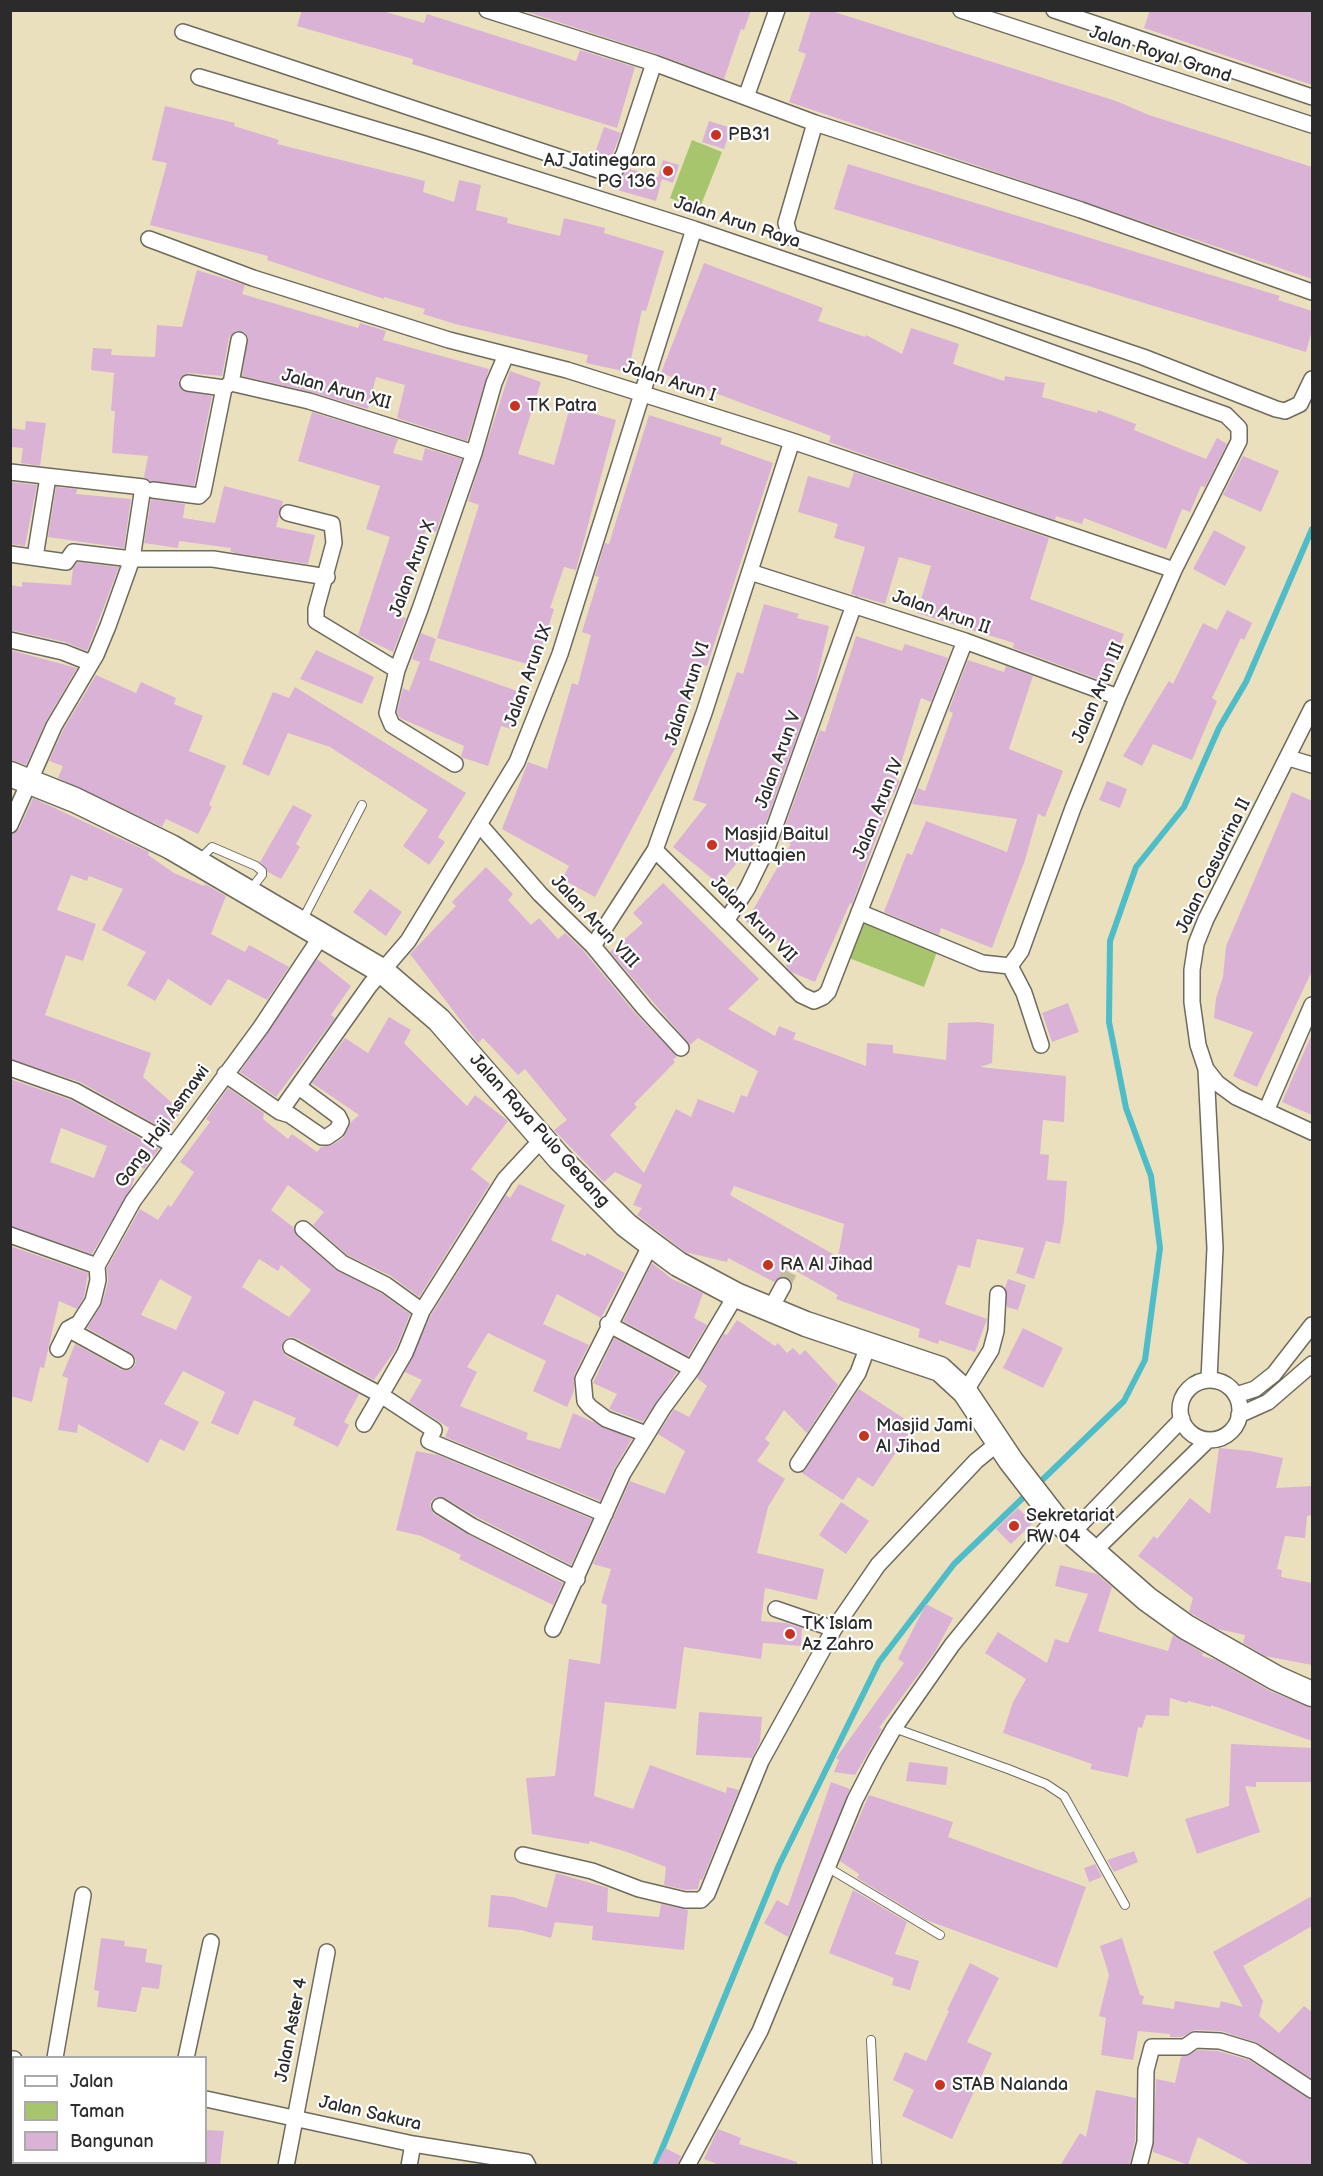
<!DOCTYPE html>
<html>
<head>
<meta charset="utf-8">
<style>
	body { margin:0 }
	#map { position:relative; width:1323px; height:2176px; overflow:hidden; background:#eae0bd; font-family:"Balsamiq Sans",sans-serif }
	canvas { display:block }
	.frame { position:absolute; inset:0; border:12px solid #2b2b2b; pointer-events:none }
	.legend { position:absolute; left:12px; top:2056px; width:195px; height:108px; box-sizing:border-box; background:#fff; border:2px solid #aaa; margin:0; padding:8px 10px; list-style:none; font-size:18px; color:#2b2b2b }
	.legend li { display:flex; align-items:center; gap:12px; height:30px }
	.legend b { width:30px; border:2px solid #aaa }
</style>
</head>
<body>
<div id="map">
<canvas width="1323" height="2176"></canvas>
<div class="frame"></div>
<ul class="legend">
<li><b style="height:8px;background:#fff"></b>Jalan</li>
<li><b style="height:16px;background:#a6c56d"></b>Taman</li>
<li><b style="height:16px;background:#dab2d5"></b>Bangunan</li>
</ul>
</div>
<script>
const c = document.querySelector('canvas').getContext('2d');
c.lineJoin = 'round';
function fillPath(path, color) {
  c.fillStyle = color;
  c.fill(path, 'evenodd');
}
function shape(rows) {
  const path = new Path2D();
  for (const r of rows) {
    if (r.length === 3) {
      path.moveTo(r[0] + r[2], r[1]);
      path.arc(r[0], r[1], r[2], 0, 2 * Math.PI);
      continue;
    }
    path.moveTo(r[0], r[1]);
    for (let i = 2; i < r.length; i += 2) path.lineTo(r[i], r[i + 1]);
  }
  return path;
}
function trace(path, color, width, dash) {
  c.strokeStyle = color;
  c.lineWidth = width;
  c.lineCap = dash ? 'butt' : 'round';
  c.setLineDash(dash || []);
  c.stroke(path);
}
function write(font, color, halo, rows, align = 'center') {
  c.font = font + ' "Balsamiq Sans",sans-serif';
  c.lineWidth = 4.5;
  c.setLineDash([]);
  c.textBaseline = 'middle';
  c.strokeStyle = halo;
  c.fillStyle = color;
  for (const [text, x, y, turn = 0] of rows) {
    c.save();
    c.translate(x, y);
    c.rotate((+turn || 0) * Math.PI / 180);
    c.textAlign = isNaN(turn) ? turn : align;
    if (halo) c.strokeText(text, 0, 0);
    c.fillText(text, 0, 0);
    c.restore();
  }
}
fillPath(shape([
	[692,140,722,152,699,210,670,198],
	[863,920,938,949,924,987,849,958]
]), '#a6c56d');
trace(shape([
	[1037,1485,1124,1401,1145,1360,1160,1248,1151,1176,1126,1108,1109,1022,1110,941,1136,867,1184,807,1219,728,1246,682,1312,529],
	[655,2166,779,1865,879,1662,954,1564,1029,1492]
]), '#4fbdc8', 6);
fillPath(shape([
	[302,10,379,10,424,23,427,14,576,61,580,50,635,67,617,128,412,64,413,59,297,26],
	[521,10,751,10,744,30,741,29,724,79,657,54],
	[811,10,828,10,1116,101,1149,115,1312,167,1312,279,789,102,806,54,798,51],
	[1150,10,1312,10,1312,85,1144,28],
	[165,106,235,123,234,126,279,140,277,144,425,181,423,192,454,202,459,180,481,185,476,210,508,218,507,223,560,236,564,218,605,228,604,233,664,251,646,311,642,310,628,372,586,363,588,355,455,324,423,314,425,309,384,297,384,299,267,260,268,256,150,225,167,163,152,160],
	[709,121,731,128,724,149,702,142],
	[604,127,621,133,611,158,595,153],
	[663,160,679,165,673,183,662,179,656,201,614,189,617,179,627,168,658,177],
	[848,164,1280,296,1278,300,1312,311,1312,330,1306,352,834,209],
	[704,263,823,308,818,321,865,337,866,335,902,354,911,328,959,344,953,364,1004,381,1005,376,1045,383,1042,397,1097,413,1098,410,1136,424,1134,430,1206,459,1217,438,1227,444,1205,487,1201,486,1190,512,1182,509,1166,549,1084,518,1082,524,1056,516,1055,520,859,453,829,442,831,436,661,373],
	[197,270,245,285,242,294,358,328,360,323,386,331,383,340,489,369,467,441,397,418,405,385,376,377,368,409,311,392,242,376,248,337,245,332,236,331,229,338,222,376,189,373,181,377,178,381,183,391,212,396,194,486,150,481,144,477,148,456,112,453,115,411,111,411,114,373,91,370,93,348,112,349,111,355,155,357,157,325,182,327],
	[510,371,541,382,518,454,554,465,570,407,616,420,576,570,564,567,550,608,554,609,542,647,533,644,527,664,437,638,479,505,468,501],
	[312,412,398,439,393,453,422,461,425,448,462,459,436,532,426,529,399,616,406,618,393,652,358,635,390,537,366,529,380,486,298,461],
	[649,415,722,438,720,444,773,463,707,666,703,665,690,701,679,741,595,897,562,879,569,866,502,829,528,762,547,769,572,683,578,685,591,635,582,632,599,577,595,576,605,543,609,544],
	[26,421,46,423,40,466,21,463,23,448,10,447,10,428,25,430],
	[1243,456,1279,471,1261,512,1223,495],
	[854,472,1049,538,1030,599,1124,634,1106,682,1013,648,1014,643,917,613,931,566,899,557,885,604,851,594,865,547,834,538,838,524,798,512,808,476,849,488],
	[10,482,37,485,25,546,10,544],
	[224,486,283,501,276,527,315,535,308,564,235,553,230,551,231,548,179,541,178,548,144,543,151,499,185,504,183,518,215,523],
	[56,487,77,489,76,494,131,499,124,548,48,537],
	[1214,530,1246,547,1225,586,1193,569],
	[78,562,119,567,87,651,65,642,10,630,10,585,22,587,22,582,71,585,73,568],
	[764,604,799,614,797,618,829,626,815,686,762,834,719,884,673,847,707,804,693,800,737,672,743,674],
	[1227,610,1252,623,1244,640,1241,638,1212,698,1217,701,1192,760,1153,744,1142,766,1123,756,1169,681,1173,684,1203,623,1217,630],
	[421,633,436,639,429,660,523,693,511,729,501,726,488,766,461,757,464,746,400,718,397,712,403,688,409,691,420,662,412,659],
	[856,636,902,651,905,644,948,658,931,702,921,698,896,780,900,781,890,801,852,904,850,903,815,982,791,972,786,966,793,949,746,922,791,844,780,840,820,730,825,732],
	[10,650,77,668,46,721,26,765,10,760],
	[316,650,374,677,362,704,300,679],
	[968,660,1004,672,1006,666,1033,676,1009,749,1063,771,1045,817,1038,814,1025,860,992,948,941,928,939,935,884,912,907,853,912,855,926,821,1007,852,1017,819,912,804,918,788,925,791,953,713,949,711,950,707],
	[96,675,136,693,141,682,176,698,174,704,203,716,189,751,226,766,209,805,212,807,198,834,166,819,162,827,58,778,63,766,49,761,63,730],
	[295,687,466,793,438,837,445,842,429,865,403,846,428,810,330,747,288,733,269,776,242,764,273,692,289,698],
	[1107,781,1127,789,1120,808,1099,800],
	[1292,792,1312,801,1312,971,1257,1087,1233,1076,1253,1032,1214,1018,1216,998,1223,977,1226,946],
	[33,798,149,852,148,855,174,873,204,886,205,884,226,896,211,934,245,952,249,945,289,967,267,1000,228,979,211,1006,168,979,155,1001,127,985,146,952,102,930,123,889,89,876,87,881,71,875,57,910,96,924,83,961,66,955,45,1015,151,1053,143,1077,181,1111,167,1131,80,1082,10,1059,10,835,19,829],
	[293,805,312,815,296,844,300,847,281,879,268,872,260,862],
	[486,867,513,894,508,900,531,925,539,918,558,939,565,933,582,949,636,1014,677,1056,673,1060,675,1062,634,1104,637,1107,610,1135,644,1173,676,1109,691,1117,698,1099,734,1113,741,1095,747,1097,758,1071,698,1038,690,1045,610,952,643,923,633,913,663,883,759,979,728,1009,775,1036,779,1026,796,1033,793,1039,866,1066,867,1043,893,1045,893,1053,946,1060,948,1023,978,1022,994,1024,992,1063,980,1067,1066,1076,1064,1122,1043,1120,1040,1154,1049,1155,1047,1180,1067,1181,1064,1221,1060,1244,1046,1241,1034,1279,1016,1273,1024,1248,977,1239,970,1268,958,1265,945,1304,987,1319,975,1352,939,1340,938,1344,918,1337,920,1329,836,1299,838,1295,789,1267,784,1277,774,1282,728,1258,727,1262,685,1252,637,1215,642,1208,633,1205,642,1185,615,1172,604,1182,554,1130,567,1120,525,1069,518,1075,483,1038,478,1043,410,954,456,906,452,902],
	[734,1186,844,1224,838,1257,730,1195],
	[370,889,402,912,386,936,353,912],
	[317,959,351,986,331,1015,335,1018,276,1097,240,1072],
	[1068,1003,1079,1032,1052,1042,1042,1013],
	[389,1017,411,1030,404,1043,467,1106,475,1095,508,1121,471,1169,490,1184,419,1297,391,1276,347,1255,313,1225,324,1212,288,1185,271,1210,293,1227,297,1236,336,1270,381,1293,410,1314,396,1349,374,1380,296,1338,290,1337,283,1342,281,1348,286,1356,359,1394,344,1422,349,1425,338,1447,293,1425,296,1418,254,1400,238,1435,211,1423,225,1392,183,1371,164,1404,199,1422,184,1451,160,1439,148,1463,78,1424,77,1433,58,1430,68,1378,62,1376,75,1344,122,1370,130,1370,135,1365,136,1360,131,1353,87,1328,102,1304,108,1282,107,1268,140,1209,158,1220,168,1205,171,1207,194,1172,180,1162,210,1122,206,1119,228,1088,264,1113,263,1119,288,1139,292,1134,317,1152,321,1147,332,1145,343,1138,351,1122,359,1115,312,1083,345,1038,368,1053],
	[259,1259,278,1271,281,1265,311,1290,289,1317,242,1287],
	[160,1279,192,1297,176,1330,141,1315],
	[1312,1034,1312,1115,1282,1102],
	[10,1079,71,1100,159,1149,144,1169,139,1166,131,1188,92,1254,10,1226],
	[61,1128,107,1146,94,1178,50,1162],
	[519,1184,565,1205,551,1240,585,1256,587,1253,625,1273,601,1318,557,1294,543,1324,589,1345,574,1375,574,1391,567,1407,533,1391,546,1361,488,1333,467,1367,477,1372,460,1406,528,1433,526,1439,560,1449,573,1413,632,1439,614,1469,600,1501,445,1437,449,1428,409,1402,422,1380,405,1372,431,1315,506,1195,510,1198],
	[10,1246,88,1273,84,1297,77,1309,59,1301,44,1368,40,1367,32,1402,10,1396],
	[652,1263,672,1279,703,1293,694,1318,707,1325,688,1356,623,1321],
	[1008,1279,1026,1285,1018,1310,1007,1307,1005,1288],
	[737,1320,775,1346,778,1343,787,1353,793,1348,800,1355,805,1350,838,1385,807,1433,784,1410,765,1439,770,1443,757,1461,785,1479,768,1507,757,1553,824,1569,817,1600,765,1588,761,1621,786,1623,802,1628,801,1646,763,1643,761,1659,684,1647,676,1709,605,1702,594,1796,633,1809,650,1765,726,1793,727,1787,739,1790,702,1880,700,1879,698,1889,686,1890,664,1885,666,1867,627,1852,590,1841,589,1844,532,1834,526,1778,555,1776,569,1659,600,1664,607,1605,601,1603,611,1569,593,1564,630,1481,665,1494,685,1451,658,1434,674,1409,689,1417,707,1386,697,1378,724,1334,727,1335],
	[1023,1328,1063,1348,1043,1388,1003,1368],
	[614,1338,677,1372,643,1422,609,1409,617,1394,593,1383],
	[859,1389,914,1425,873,1487,858,1477,843,1500,802,1473],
	[1219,1448,1250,1451,1283,1458,1276,1488,1312,1486,1312,1515,1307,1516,1305,1538,1285,1536,1277,1569,1282,1570,1281,1577,1312,1583,1312,1665,1265,1656,1243,1643,1245,1635,1218,1629,1194,1615,1189,1612,1193,1598,1138,1556,1154,1536,1157,1539,1190,1498,1210,1514],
	[416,1451,438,1455,592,1519,571,1565,477,1517,445,1498,436,1497,431,1501,430,1506,434,1514,467,1534,563,1583,553,1605,459,1559,461,1555,421,1536,396,1530],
	[841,1502,869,1521,846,1554,819,1535],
	[1018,1508,1033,1523,1011,1544,996,1529],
	[1060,1565,1097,1574,1112,1587,1098,1631,1168,1651,1173,1635,1203,1653,1202,1656,1216,1660,1270,1691,1312,1708,1312,1741,1211,1705,1211,1707,1188,1701,1187,1703,1170,1698,1169,1716,1146,1715,1142,1728,1138,1727,1128,1777,1090,1769,1092,1764,1003,1733,1013,1702,1026,1679,985,1653,998,1632,1047,1663,1055,1639,1068,1643,1088,1594,1055,1586],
	[926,1604,953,1618,935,1652,879,1728,882,1729,855,1775,834,1772,839,1760,836,1758,904,1663,898,1659],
	[699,1712,762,1717,760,1742,752,1758,696,1755],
	[1231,1744,1312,1748,1312,1782,1256,1782,1256,1787,1245,1786,1260,1832,1197,1854,1185,1819,1229,1806],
	[909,1762,948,1767,946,1785,906,1781],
	[831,1782,850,1789,788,1937,764,1923,777,1900,788,1906],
	[869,1795,953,1822,948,1837,1086,1887,1057,1968,926,1920,857,1878,859,1874,840,1861],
	[1134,1851,1138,1862,1114,1872,1107,1860],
	[1095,1864,1102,1877,1089,1882,1084,1868],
	[556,1873,608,1888,607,1912,659,1917,661,1904,688,1910,684,1950,592,1940,593,1926,555,1922,551,1938,521,1930,488,1927,491,1895,513,1897,547,1908],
	[853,1890,907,1922,895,1954,919,1961,910,1990,892,1985,894,1978,829,1953],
	[1312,1896,1312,1926,1243,1966,1263,2001,1259,2016,1279,2033,1304,2006,1312,2012,1312,2079,1258,2043,1221,2031,1195,2030,1182,2037,1170,2037,1170,2034,1138,2031,1133,2060,1101,2055,1106,2018,1099,2016,1109,1975,1100,1946,1122,1938,1140,1995,1144,1996,1142,2004,1174,2009,1175,2001,1219,2008,1221,2001,1243,2007,1213,1952],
	[101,1938,125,1941,124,1946,147,1949,145,1962,162,1965,159,1989,142,1987,136,2012,97,2007,99,1991,94,1990],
	[970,1963,999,1978,967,2042,992,2053,952,2139,902,2116,914,2090,893,2080,905,2052,926,2061,949,2011,947,2010],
	[1198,2050,1218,2051,1249,2060,1312,2100,1312,2166,1253,2166,1198,2137,1188,2165,1153,2152,1156,2079,1175,2083,1181,2057],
	[1096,2090,1136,2098,1135,2141,1130,2162,1128,2166,1060,2166,1080,2133,1086,2137],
	[718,2129,741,2138,739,2144,797,2162,797,2166,722,2166,704,2159],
	[206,2130,224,2131,220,2166,206,2166],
	[665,2148,681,2156,677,2166,656,2166]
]), '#dab2d5');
trace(shape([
	[783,1286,794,1262]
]), '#c4bca0', 15, [15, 8]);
const service = shape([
	[199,860,212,847,256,866,262,871,262,875,250,890],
	[303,919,362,805],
	[894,1728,1008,1769,1046,1784,1064,1796,1125,1905],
	[827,1867,940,1935],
	[871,2040,877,2166]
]);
const minor = shape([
	[487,10,654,63,815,123,1081,210,1312,292],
	[961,10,1312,125],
	[1054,10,1312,97],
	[183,32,607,173,616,169,624,154,654,63],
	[199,77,424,144,694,229,961,320,1226,415,1239,428,1239,441,1174,570,1118,697,1073,808,1021,951,1010,966],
	[746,97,777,10],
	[815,123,786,223,790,237,1143,357,1276,409,1285,411,1300,404,1312,379],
	[149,239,253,278,449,340,567,370,792,441,1174,570],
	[188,383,224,388,231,383,309,401,474,453],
	[231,383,239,340],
	[10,472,143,487,132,559,108,626,96,655,54,726,10,825],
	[153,490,199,496,203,492,224,388],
	[288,513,332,524,334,543,316,609,316,621,397,670],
	[10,554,66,562,73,552,132,559,213,559,327,577],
	[35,557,48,477],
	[750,572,965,641,1118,697],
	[10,640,63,652,91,663],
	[1312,708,1206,919,1196,944,1192,970,1192,1002,1198,1045,1206,1069,1217,1083,1236,1097,1312,1132],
	[1289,758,1312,765],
	[455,764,392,725,387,713,397,670,420,609,474,453,494,383,506,355],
	[479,824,540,894,593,946,644,1008,681,1048],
	[655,850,801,995,814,1001,823,997,828,992,965,641],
	[859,912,982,963,1010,966,1024,993,1041,1045],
	[726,921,747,889,767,848,854,605],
	[593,946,655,850,704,713,792,441],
	[10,1068,75,1091,173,1145],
	[1206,1069,1215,1248,1209,1380],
	[225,1074,280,1112,290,1115,322,1137,327,1137,337,1130,341,1122,338,1116,299,1087],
	[1266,1111,1312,1005],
	[280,1112,370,985,408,941,517,762,560,654,694,229],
	[303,1229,342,1263,386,1285,422,1311],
	[10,1235,97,1266],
	[770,1310,783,1286],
	[608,1324,692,1369],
	[68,1329,126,1361],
	[291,1347,381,1395,434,1430,429,1441,605,1514],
	[58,1349,68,1329,79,1323,93,1301,98,1280,97,1266,133,1201,261,1027,322,935],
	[1210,1410,30],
	[965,1392,991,1350,996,1331,998,1294],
	[1236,1395,1255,1389,1274,1374,1312,1325],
	[1239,1415,1268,1402,1312,1364],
	[364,1424,405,1353,422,1311,505,1179,542,1139],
	[646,1434,606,1419,590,1407,585,1401,583,1379,651,1244],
	[798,1464,858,1373,868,1346],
	[440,1506,472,1526,577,1579],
	[1072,1533,1182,1419],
	[1093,1552,1208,1440],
	[776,1609,834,1629],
	[553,1629,623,1473,663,1408,692,1369,736,1295],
	[523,1855,592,1871,639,1889,685,1900,701,1900,707,1894,761,1761,834,1629,878,1565,976,1461,998,1443],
	[55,2058,83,1895],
	[186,2058,211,1942],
	[10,2059,14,2059],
	[206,2099,413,2144,526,2162,528,2166],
	[37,2166,37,2162],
	[166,2166,166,2162],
	[286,2166,327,1952],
	[409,2166,413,2144],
	[687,2166,760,2031,855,1800,875,1761,894,1728,952,1645,1055,1518],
	[1139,2166,1145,2142,1146,2070,1152,2047,1185,2047,1195,2040,1220,2041,1253,2051,1312,2090]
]);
const primary = shape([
	[10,774,75,800,171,847,382,971,439,1020,560,1159,626,1225,651,1244,678,1264,736,1295,806,1324,940,1369,965,1392,1011,1461,1055,1518,1147,1599,1186,1627,1276,1678,1312,1694]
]);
trace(service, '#6e6a5e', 10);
trace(minor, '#6e6a5e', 18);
trace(primary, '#6e6a5e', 27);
trace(service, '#fff', 8);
trace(minor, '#fff', 15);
trace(primary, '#fff', 24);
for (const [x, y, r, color] of [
	[716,135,6,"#c8321e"],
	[668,171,6,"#c8321e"],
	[515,406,6,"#c8321e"],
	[712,845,6,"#c8321e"],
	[768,1265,6,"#c8321e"],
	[864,1436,6,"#c8321e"],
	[1014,1526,6,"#c8321e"],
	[790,1634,6,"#c8321e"],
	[940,2085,6,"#c8321e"]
]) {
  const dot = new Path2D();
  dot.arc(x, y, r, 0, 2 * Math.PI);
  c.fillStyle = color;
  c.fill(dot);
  trace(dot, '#fff', 2);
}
write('18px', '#2b2b2b', '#fff', [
	["Jalan Royal Grand",1160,55,18],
	["Jalan Arun Raya",737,223,18],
	["Jalan Arun I",669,382,18],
	["Jalan Arun XII",336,390,15],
	["Jalan Arun X",413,569,-70],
	["Jalan Arun II",941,613,19],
	["Jalan Arun IX",529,676,-70],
	["Jalan Arun III",1099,693,-67],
	["Jalan Arun VI",688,694,-72],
	["Jalan Arun V",779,760,-70],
	["Jalan Arun IV",879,809,-68],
	["Jalan Casuarina II",1214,866,-64],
	["Jalan Arun VII",753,920,45],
	["Jalan Arun VIII",594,922,47],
	["Gang Haji Asmawi",163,1127,-54],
	["Jalan Raya Pulo Gebang",539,1131,48],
	["Jalan Aster 4",292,2030,-79],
	["Jalan Sakura",370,2114,13]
]);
write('18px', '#2b2b2b', '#fff', [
	["PB31",728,135],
	["AJ Jatinegara",656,161,"right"],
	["PG 136",656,182,"right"],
	["TK Patra",527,406],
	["Masjid Baitul",724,835],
	["Muttaqien",724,856],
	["RA Al Jihad",780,1265],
	["Masjid Jami",876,1426],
	["Al Jihad",876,1447],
	["Sekretariat",1026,1516],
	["RW 04",1026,1537],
	["TK Islam",802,1624],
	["Az Zahro",802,1645],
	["STAB Nalanda",952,2085]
], 'left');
</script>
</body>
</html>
